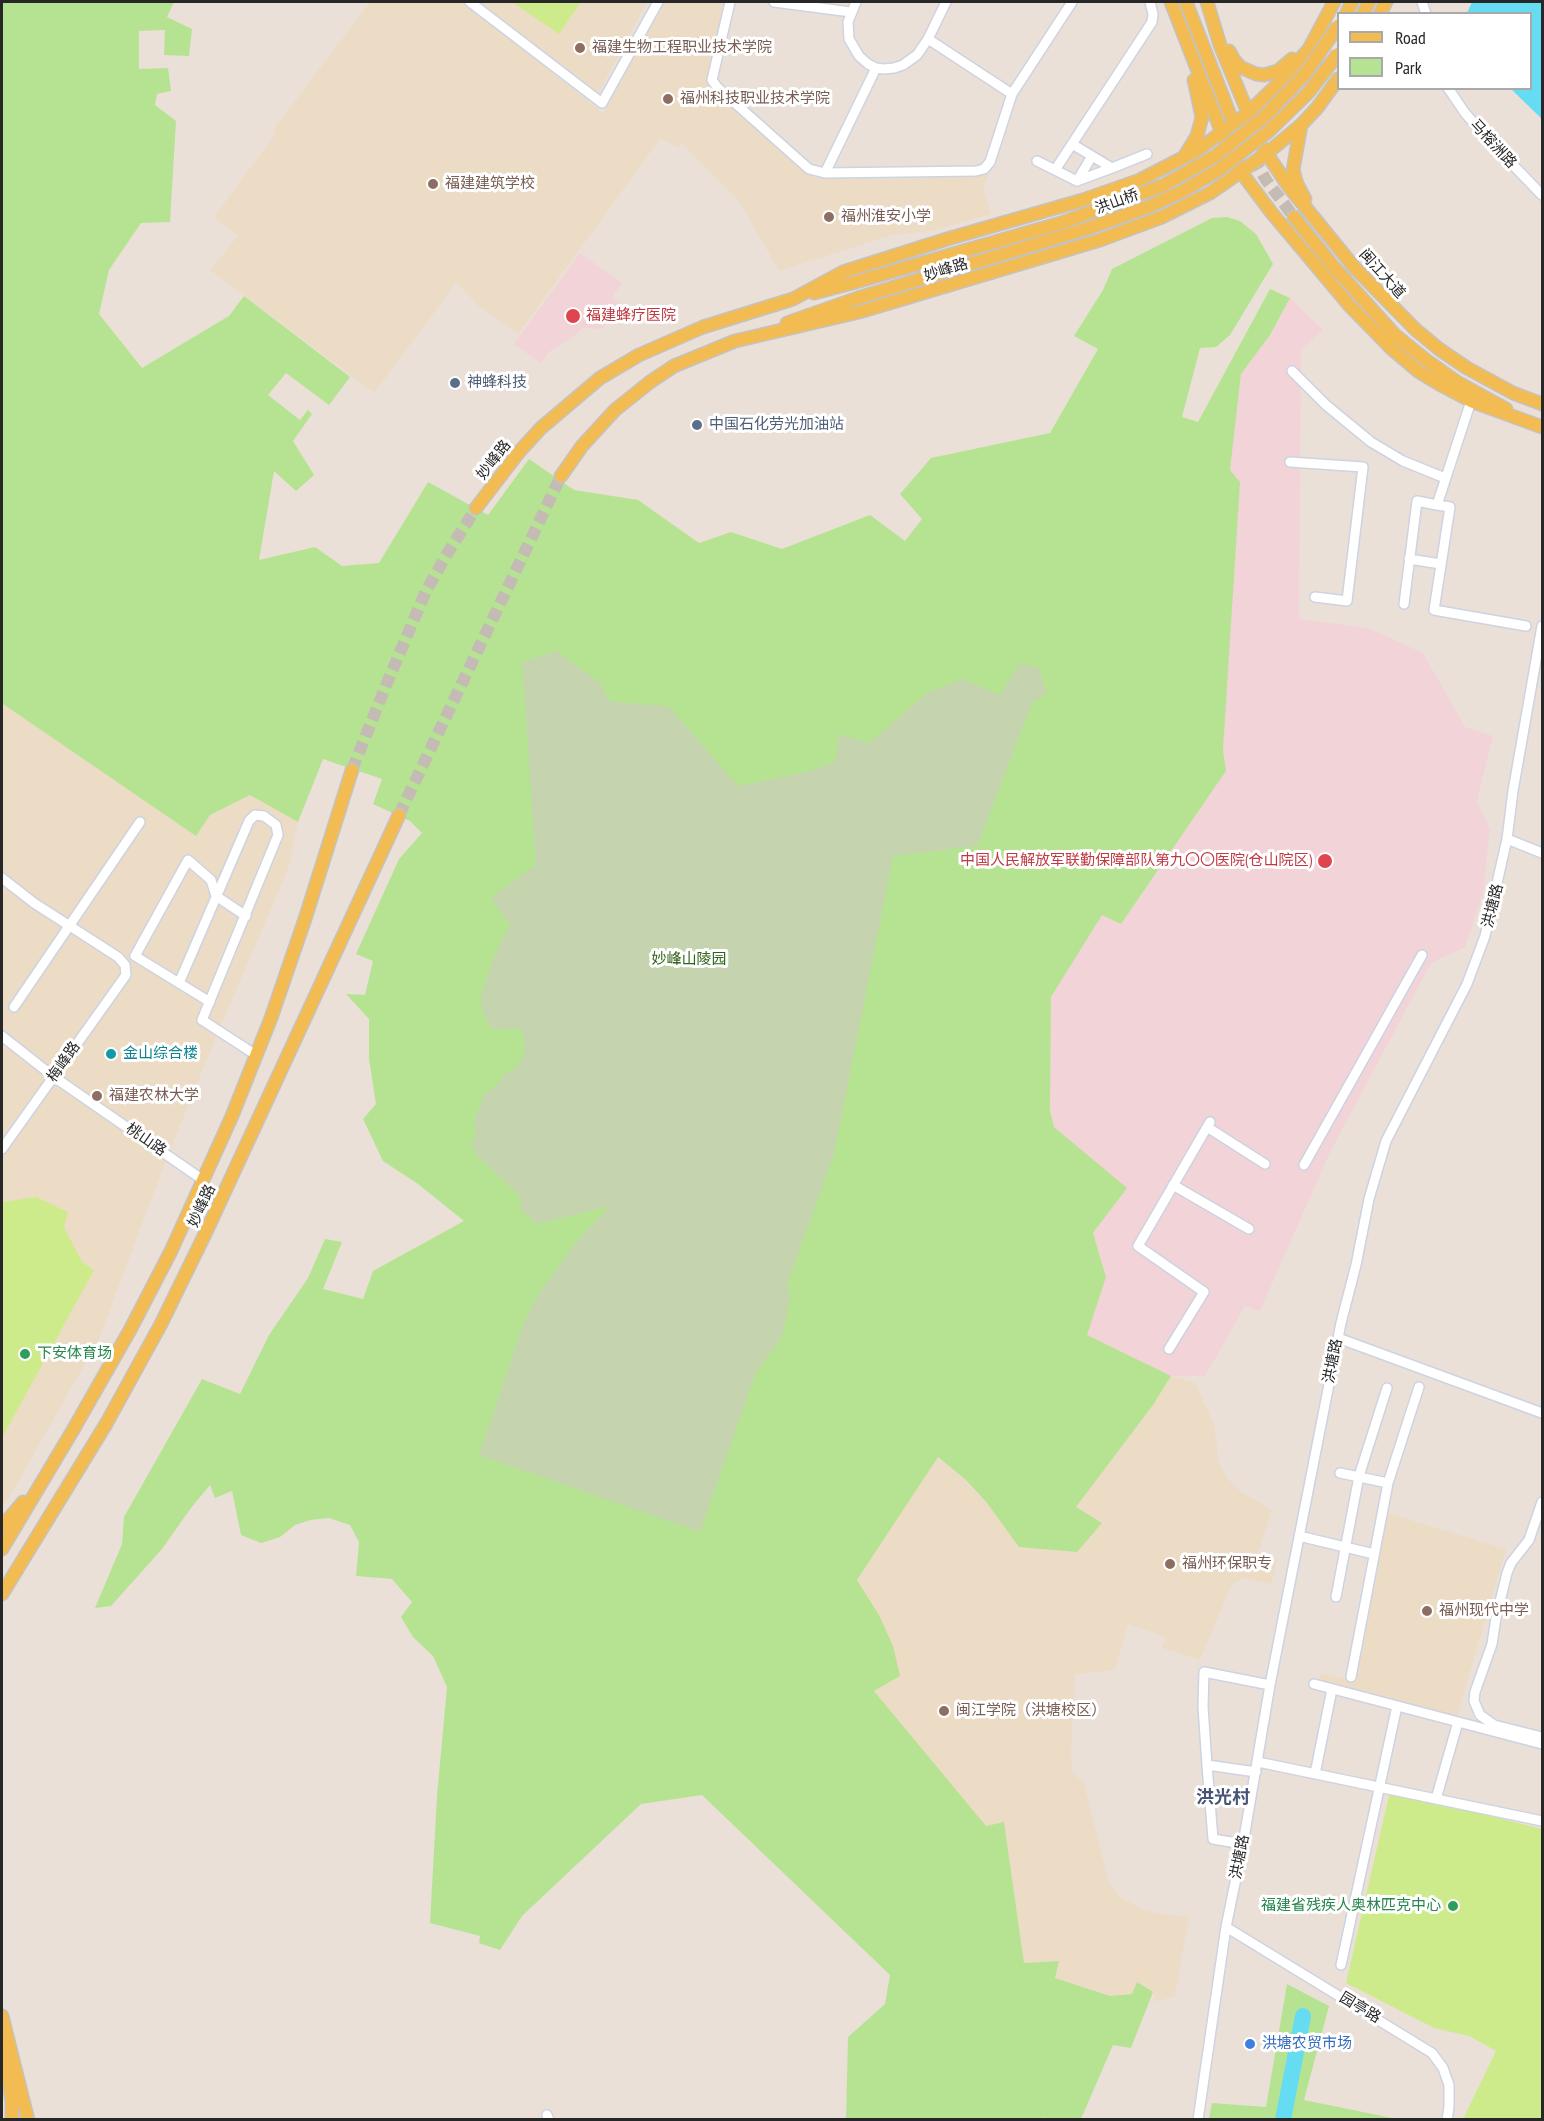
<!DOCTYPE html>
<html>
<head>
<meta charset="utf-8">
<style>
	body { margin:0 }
	#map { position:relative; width:1544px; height:2121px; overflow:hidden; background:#eae0d7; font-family:"PT Sans Narrow",sans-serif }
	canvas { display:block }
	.frame { position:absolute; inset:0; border:3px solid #272727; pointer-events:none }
	.legend { position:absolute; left:1337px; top:12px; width:195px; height:78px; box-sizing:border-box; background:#fff; border:2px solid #a9a9a9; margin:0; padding:8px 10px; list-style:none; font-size:18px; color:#272727 }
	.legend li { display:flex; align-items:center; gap:12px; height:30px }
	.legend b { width:30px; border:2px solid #a9a9a9 }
</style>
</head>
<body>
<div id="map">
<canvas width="1544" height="2121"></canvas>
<div class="frame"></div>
<ul class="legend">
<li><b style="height:8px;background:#f3bc53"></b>Road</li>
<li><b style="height:16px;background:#b6e391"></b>Park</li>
</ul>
</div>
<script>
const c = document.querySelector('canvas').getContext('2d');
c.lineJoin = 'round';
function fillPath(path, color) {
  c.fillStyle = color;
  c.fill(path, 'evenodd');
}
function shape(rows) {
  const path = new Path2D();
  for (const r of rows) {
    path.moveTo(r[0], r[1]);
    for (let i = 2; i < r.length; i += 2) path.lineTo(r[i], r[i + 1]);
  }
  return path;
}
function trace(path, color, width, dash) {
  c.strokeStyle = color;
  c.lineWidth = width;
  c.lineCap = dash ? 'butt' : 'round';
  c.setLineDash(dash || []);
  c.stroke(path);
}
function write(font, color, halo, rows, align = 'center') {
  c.font = font + ' "PT Sans Narrow","Noto Sans SC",sans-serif';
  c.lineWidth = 6;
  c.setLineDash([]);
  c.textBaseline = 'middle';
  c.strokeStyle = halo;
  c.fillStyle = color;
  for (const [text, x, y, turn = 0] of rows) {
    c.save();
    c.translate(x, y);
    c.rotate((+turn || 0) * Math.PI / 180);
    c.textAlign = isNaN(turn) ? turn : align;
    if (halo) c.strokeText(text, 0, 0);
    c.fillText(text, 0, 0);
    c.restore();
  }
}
fillPath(shape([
	[370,2,463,2,603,113,665,2,724,2,708,84,814,178,898,179,989,174,983,188,991,214,931,231,892,235,779,271,739,201,681,143,679,148,660,139,518,334,476,304,457,282,374,393,210,270,238,236,214,217,276,133,273,130],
	[476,2,647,2,598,94],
	[2,703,196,835,210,815,251,795,298,822,288,869,216,1037,168,1155,99,1339,6,1503,2,1506],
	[1171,1376,1195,1383,1214,1424,1219,1463,1229,1480,1241,1492,1272,1510,1257,1556,1277,1561,1271,1584,1245,1578,1232,1584,1200,1660,1162,1648,1166,1637,1128,1624,1115,1670,1075,1674,1071,1752,1072,1772,1084,1783,1109,1883,1120,1897,1144,1910,1161,1914,1189,1917,1175,1996,1156,2002,1153,1992,1110,1996,1055,1978,1059,1961,1024,1963,1004,1823,986,1827,874,1691,893,1646,879,1615,857,1580,937,1457,966,1480,986,1503,1102,1523,1075,1507,1153,1405],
	[1387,1513,1506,1549,1456,1720,1318,1681,1321,1673,1352,1681]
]), '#eddcc5');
fillPath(shape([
	[580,253,622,283,612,297,621,304,602,329,583,328,569,340,550,351,540,363,514,344],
	[1290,298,1323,330,1301,350,1299,619,1368,628,1423,653,1465,727,1493,736,1477,801,1490,829,1483,894,1465,947,1431,963,1330,1152,1260,1311,1245,1306,1205,1376,1171,1376,1086,1335,1106,1277,1093,1233,1126,1188,1054,1128,1050,1110,1051,997,1102,914,1121,924,1226,771,1223,750,1230,470,1241,374,1270,335]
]), '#f2d3d8');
fillPath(shape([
	[2,2,174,2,167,17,192,29,189,56,164,55,165,30,139,31,139,69,168,68,171,91,157,94,155,105,176,121,170,222,141,223,109,270,99,314,142,368,229,316,244,296,350,377,329,405,286,373,268,395,300,420,308,410,312,414,293,441,314,475,296,491,274,471,259,560,315,547,342,566,379,563,428,482,488,515,529,459,574,490,638,500,699,543,731,532,782,549,870,515,905,541,922,519,900,494,931,458,1050,433,1098,349,1074,336,1103,290,1112,269,1212,218,1227,217,1240,221,1256,234,1273,264,1230,335,1216,347,1200,348,1182,417,1198,422,1270,289,1290,298,1270,335,1241,374,1230,470,1240,482,1223,750,1226,771,1121,924,1102,915,1051,997,1050,1110,1054,1127,1127,1188,1093,1233,1106,1277,1087,1335,1171,1376,1153,1405,1076,1507,1102,1523,1077,1552,1019,1547,987,1503,966,1480,938,1457,857,1580,879,1615,893,1646,900,1676,874,1691,986,1826,1004,1822,1024,1963,1059,1961,1055,1978,1110,1996,1132,1994,1137,1982,1153,1992,1131,2048,1113,2045,1081,2119,1047,2119,1044,2117,1044,2120,846,2119,848,2037,885,2004,890,1975,702,1795,641,1804,522,1916,500,1950,479,1943,480,1936,430,1923,437,1796,447,1687,433,1656,413,1637,401,1617,412,1602,392,1579,356,1576,359,1542,350,1525,329,1518,310,1520,295,1525,280,1537,261,1543,241,1535,232,1491,215,1498,210,1485,191,1508,162,1549,111,1606,95,1608,122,1544,124,1517,202,1379,240,1394,269,1335,308,1278,325,1239,342,1242,323,1289,363,1299,373,1271,464,1221,418,1184,383,1161,363,1119,376,1104,369,1059,369,1019,346,994,365,995,373,961,356,954,399,859,422,833,410,821,373,804,382,779,323,759,298,822,250,795,210,815,196,836,3,704,2,715],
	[1287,1984,1329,2006,1304,2100,1397,2119,1209,2119,1212,2103,1266,2107]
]), '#b6e391');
fillPath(shape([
	[557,651,601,684,609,701,669,707,738,786,810,771,835,762,839,734,869,743,927,693,962,679,1000,695,1020,663,1039,668,1047,693,1032,703,977,846,893,856,834,1154,787,1284,790,1298,785,1324,781,1338,756,1372,700,1532,479,1455,524,1322,538,1295,576,1242,610,1206,537,1224,520,1209,521,1199,513,1189,477,1156,471,1145,476,1136,474,1122,484,1095,500,1082,504,1074,516,1068,523,1057,525,1044,522,1029,491,1029,482,1009,481,996,493,959,510,925,491,898,536,865,522,662]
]), '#c5d4ae');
fillPath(shape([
	[512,2,581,2,559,34],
	[36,1197,68,1212,64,1227,82,1262,94,1270,2,1438,2,1202],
	[1390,1791,1542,1829,1542,2119,1463,2119,1496,2051,1469,2036,1434,2028,1346,1983]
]), '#ceeb8c');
fillPath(shape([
	[1472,2,1542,2,1542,119,1511,89,1530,88,1530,14,1467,13]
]), '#65dcf1');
trace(shape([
	[1283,2120,1303,2016]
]), '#65dcf1', 16);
trace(shape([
	[1236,127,1266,180,1294,217],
	[352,770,387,683,426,591,447,554,476,508],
	[399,815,561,476]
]), '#c3bbb4', 12, [12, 6]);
const minor = shape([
	[470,2,602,103,658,2],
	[730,2,712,80,717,87,809,169,825,173,976,171,984,169,990,162,1012,94,1072,2],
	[774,2,851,12],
	[856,2,848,22,849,39,859,56,868,64,876,68,884,69,894,68,903,65,917,55,928,39,946,2],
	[1422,2,1426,14],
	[928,39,1012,94],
	[1448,88,1465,113,1484,135,1542,195],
	[1072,144,1112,168,1147,154],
	[1037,161,1077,181,1092,156],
	[1055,170,1152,22,1153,14,1150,2],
	[825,173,876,68],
	[1077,181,1112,168],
	[1292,371,1326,405,1371,442,1403,461,1445,478],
	[1471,401,1437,505,1450,507,1434,610,1526,626],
	[1290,462,1363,467,1347,601,1315,597],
	[1409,559,1441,564],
	[1404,604,1417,501,1437,505],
	[1507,839,1542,853],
	[2,878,34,903,118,957,125,965,126,975,2,1149],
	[179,983,249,821,255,815,264,816,276,825,278,835,202,1020,256,1055],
	[210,1002,135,956,188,860,211,880,216,896,246,916],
	[14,1007,140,822],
	[2,1036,54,1077,203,1180],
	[1207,1127,1265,1164],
	[1304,1165,1422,955],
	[1173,1185,1249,1229],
	[1338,1338,1542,1413],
	[1169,1349,1204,1292,1138,1246,1210,1122],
	[1340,1473,1388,1483],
	[1542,1502,1529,1540,1511,1563,1507,1573,1496,1618,1492,1644,1475,1692,1474,1701,1480,1715,1494,1725,1542,1737],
	[1299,1536,1374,1554],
	[1336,1597,1359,1476,1387,1388],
	[1351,1677,1388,1483,1419,1387],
	[1314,1684,1542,1744],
	[1258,1762,1542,1821],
	[1207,1765,1213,1839,1243,1844],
	[1256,1772,1207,1765,1203,1707,1204,1672,1270,1685],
	[1315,1774,1332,1689],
	[1436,1799,1458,1722],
	[1226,1927,1432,2053,1443,2068,1449,2085,1449,2107,1447,2120],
	[1341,1965,1397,1706],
	[547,2115,549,2120],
	[1198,2120,1226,1927,1243,1844,1270,1685,1341,1323,1356,1265,1369,1199,1386,1141,1467,984,1485,936,1507,839,1513,791,1542,626]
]);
const major = shape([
	[1171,2,1222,133,1241,172,1271,212,1349,305,1392,349,1418,371,1441,385,1471,401,1542,427],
	[1186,2,1230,115],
	[1207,2,1220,45,1250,118],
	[1346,14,1352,2],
	[1363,14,1369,2],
	[1380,14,1386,2],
	[1229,51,1234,60,1240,67,1256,74,1264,75,1278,71,1292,59],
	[1301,125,1293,170,1297,184,1305,199],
	[1263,148,1289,187,1354,267,1416,330,1439,349,1467,368,1513,393,1542,404],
	[1184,157,1197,136,1202,117,1194,80],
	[1294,217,1333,266,1395,335,1426,360,1457,382,1506,409],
	[814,293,852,283],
	[787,323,858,298],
	[561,476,582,446,615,410,650,382,674,366,735,341,859,312,1100,240,1162,217,1210,193,1266,154,1301,125,1317,108,1338,79],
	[476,508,519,452,541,428,600,378,639,355,703,327,793,299,843,272,947,239,1083,200,1140,180,1196,151,1248,113,1284,78,1309,49,1334,2],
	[2,1527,23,1502],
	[2,1549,73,1430,130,1330,171,1251,232,1116,271,1018,305,919,352,770],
	[2,1594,106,1424,161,1324,206,1232,399,815],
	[2,2016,28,2120],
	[5,2052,12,2102,12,2120]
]);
trace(minor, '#ccd3e1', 12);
trace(major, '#c3c3c3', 15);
trace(minor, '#fff', 9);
trace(major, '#f3bc53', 12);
const majorBridge = shape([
	[852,283,1061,223,1164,185,1215,156,1264,117,1305,74,1338,26],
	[858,298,1089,228,1148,207,1183,191,1220,169,1269,131,1308,93,1338,54]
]);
trace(majorBridge, '#c3c3c3', 15, []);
trace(majorBridge, '#f3bc53', 12);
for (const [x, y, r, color] of [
	[580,48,6,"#8d6e63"],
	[668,99,6,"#8d6e63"],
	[433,184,6,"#8d6e63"],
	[829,217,6,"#8d6e63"],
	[573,316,8,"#e0444e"],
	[455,383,6,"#5c6f8a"],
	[697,425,6,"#5c6f8a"],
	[1325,861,8,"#e0444e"],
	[111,1054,6,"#0f9aa8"],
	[97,1096,6,"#8d6e63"],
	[25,1354,6,"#2e9e5b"],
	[1170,1564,6,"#8d6e63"],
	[1427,1611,6,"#8d6e63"],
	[944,1711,6,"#8d6e63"],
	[1453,1906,6,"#2e9e5b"],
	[1250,2044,6,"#3f7fe0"]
]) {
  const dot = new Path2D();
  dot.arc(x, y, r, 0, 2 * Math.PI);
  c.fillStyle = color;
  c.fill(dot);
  trace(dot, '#fff', 2);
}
write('15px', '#785e54', '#fff', [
	["福建生物工程职业技术学院",592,48],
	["福州科技职业技术学院",680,99],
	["福建建筑学校",445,184],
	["福州淮安小学",841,217],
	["福建农林大学",109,1096],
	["福州环保职专",1182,1564],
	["福州现代中学",1439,1611],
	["闽江学院（洪塘校区）",956,1711]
], 'left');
write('15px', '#272727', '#fff', [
	["马榕洲路",1493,144,47],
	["洪山桥",1117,202,-20],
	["妙峰路",946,270,-17],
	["闽江大道",1382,274,48],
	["妙峰路",494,460,-52],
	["洪塘路",1493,906,-76],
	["梅峰路",64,1062,-55],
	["桃山路",146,1140,35],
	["妙峰路",202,1206,-65],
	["洪塘路",1333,1361,-79],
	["洪塘路",1240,1857,-79],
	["园亭路",1360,2008,31]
]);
write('15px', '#be3a42', '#fff', [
	["福建蜂疗医院",586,316],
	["中国人民解放军联勤保障部队第九〇〇医院(仓山院区)",1312,861,"right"]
], 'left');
write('15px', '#4e5e75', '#fff', [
	["神蜂科技",467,383],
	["中国石化劳光加油站",709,425]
], 'left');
write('15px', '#2f6317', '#fff', [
	["妙峰山陵园",689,960]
]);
write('15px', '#0d838f', '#fff', [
	["金山综合楼",123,1054]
], 'left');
write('15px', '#27864d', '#fff', [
	["下安体育场",37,1354],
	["福建省残疾人奥林匹克中心",1441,1906,"right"]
], 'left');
write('15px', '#366cbe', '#fff', [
	["洪塘农贸市场",1262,2044]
], 'left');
write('bold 18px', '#475577', '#fff', [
	["洪光村",1223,1798]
]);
</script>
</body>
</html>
